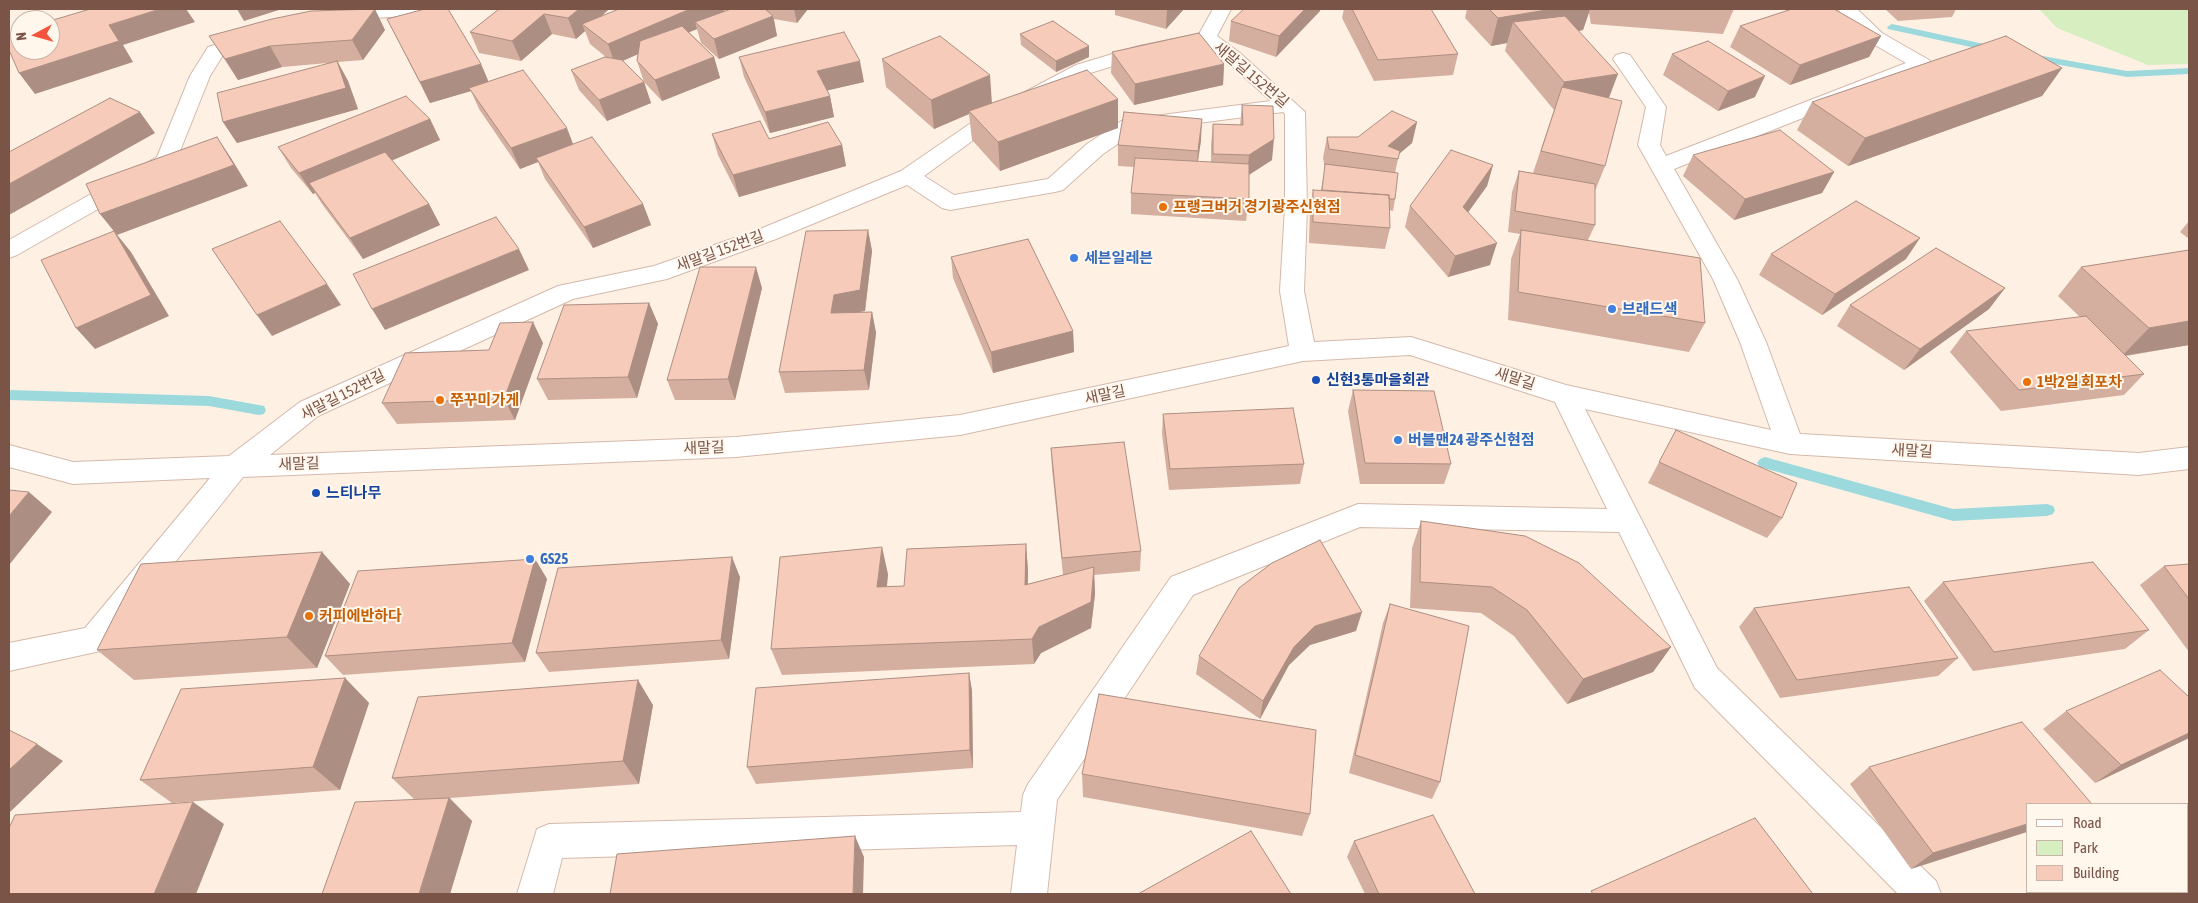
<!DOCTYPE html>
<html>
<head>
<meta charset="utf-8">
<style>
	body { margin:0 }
	#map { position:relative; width:2198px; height:903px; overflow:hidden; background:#fef1e4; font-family:"Asap Condensed",sans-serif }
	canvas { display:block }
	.frame { position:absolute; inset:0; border:10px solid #7a5447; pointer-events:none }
	.legend { position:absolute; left:2026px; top:803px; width:162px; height:90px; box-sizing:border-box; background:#fff6ec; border:1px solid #cab5aa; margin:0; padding:6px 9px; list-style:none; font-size:15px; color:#7a5447 }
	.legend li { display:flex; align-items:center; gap:10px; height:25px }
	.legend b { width:25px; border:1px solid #cab5aa }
	.north { position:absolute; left:10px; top:10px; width:50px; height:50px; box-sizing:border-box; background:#fff6ec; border:1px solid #cab5aa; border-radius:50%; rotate:264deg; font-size:14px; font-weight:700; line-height:20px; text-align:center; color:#7a5447 }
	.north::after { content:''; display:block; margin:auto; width:18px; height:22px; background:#f4543e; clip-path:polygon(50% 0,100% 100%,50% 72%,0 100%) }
</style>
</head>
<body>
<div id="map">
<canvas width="2198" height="903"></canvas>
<div class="frame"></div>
<ul class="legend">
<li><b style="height:6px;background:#fff"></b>Road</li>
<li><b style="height:14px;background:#d7eec1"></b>Park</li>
<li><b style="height:14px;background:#f6cbb9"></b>Building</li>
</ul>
<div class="north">N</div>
</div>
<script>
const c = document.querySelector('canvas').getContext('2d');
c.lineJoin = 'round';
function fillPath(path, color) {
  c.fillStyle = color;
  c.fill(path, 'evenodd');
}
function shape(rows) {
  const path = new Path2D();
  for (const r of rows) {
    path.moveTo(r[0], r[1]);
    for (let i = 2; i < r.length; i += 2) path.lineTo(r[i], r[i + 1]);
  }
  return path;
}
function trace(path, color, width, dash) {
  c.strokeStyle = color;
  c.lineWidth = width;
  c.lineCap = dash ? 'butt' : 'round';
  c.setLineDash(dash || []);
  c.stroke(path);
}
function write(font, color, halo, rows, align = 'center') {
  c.font = font + ' "Asap Condensed","Noto Sans KR",sans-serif';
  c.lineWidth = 4;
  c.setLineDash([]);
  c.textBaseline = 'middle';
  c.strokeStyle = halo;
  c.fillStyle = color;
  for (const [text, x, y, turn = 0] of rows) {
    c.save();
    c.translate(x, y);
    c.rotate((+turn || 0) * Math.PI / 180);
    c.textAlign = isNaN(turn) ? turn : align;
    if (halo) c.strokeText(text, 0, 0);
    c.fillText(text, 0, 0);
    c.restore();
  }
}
fillPath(shape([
	[2039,9,2189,9,2189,64,2148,65,2057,28]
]), '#d7eec1');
fillPath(shape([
	[1892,24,1998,47,2003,50,1998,53,1888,29,1887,27,1892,24],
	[2031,54,2127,71,2189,68,2189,74,2127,77,2027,59,2026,57,2027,55,2031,54],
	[9,390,209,396,259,405,264,406,266,410,264,414,259,415,209,406,9,400,9,390],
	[1765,457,1953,509,2047,504,2053,506,2055,510,2053,514,2047,516,1953,521,1760,467,1757,463,1760,459,1765,457]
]), '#9bd9dd');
const minor = shape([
	[338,9,432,9,430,13,423,15,340,20,333,18,330,14,333,10,338,9],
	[1213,9,1231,9,1217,36,1240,53,1305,112,1307,207,1304,291,1314,342,1411,337,1566,385,1771,430,1740,342,1713,279,1638,145,1646,107,1613,59,1616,55,1623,53,1630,55,1666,107,1660,145,1666,156,1906,63,1868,41,1837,9,1857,9,1882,33,1929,60,1932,64,1929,68,1674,169,1737,279,1766,342,1800,434,2139,453,2189,447,2189,469,2139,475,1790,454,1585,409,1717,668,1936,881,1941,894,1898,894,1695,688,1619,532,1360,527,1193,595,1057,800,1047,894,1011,894,1017,845,562,858,553,894,517,894,537,829,549,824,1021,812,1023,795,1028,784,1171,577,1358,504,1607,509,1555,402,1410,355,1303,361,960,435,736,457,243,477,105,650,9,671,9,643,85,628,210,478,73,484,9,467,9,445,73,462,229,456,300,402,558,286,654,266,760,229,901,171,987,112,1076,65,1139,46,1199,34,1213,9],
	[1202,45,1226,61,1271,101,1123,120,1087,144,1048,179,954,195,924,176,1001,120,1090,73,1150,55,1202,45],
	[1283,112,1285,114,1285,207,1280,291,1289,346,960,415,736,437,270,455,318,416,573,299,667,279,776,239,907,185,942,208,950,210,1055,192,1063,190,1103,154,1137,131,1283,112],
	[253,33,260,35,263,39,260,43,223,55,210,76,174,166,17,255,9,258,9,240,157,157,190,76,208,47,253,33]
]);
trace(minor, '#d4b9ab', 2);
fillPath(minor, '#fff');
fillPath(shape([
	[499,9,608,10,602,16,725,11,731,9,808,9,797,23,774,19,777,36,719,59,701,43,697,29,689,32,714,57,720,78,662,101,644,82,651,103,607,121,579,90,571,70,606,57,590,44,585,31,576,39,552,34,521,61,479,53,470,32],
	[638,54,637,61,644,82,623,61],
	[1115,9,1184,9,1166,29,1115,15],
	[1344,9,1431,9,1458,54,1453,75,1374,81,1342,18],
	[1467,9,1734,9,1723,34,1591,24,1589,13,1583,30,1578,31,1609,98,1605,166,1595,191,1595,225,1588,240,1705,323,1689,352,1508,320,1511,259,1520,234,1508,232,1512,192,1519,171,1533,173,1554,110,1505,51,1507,43,1491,46,1465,18],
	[1885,9,1956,9,1952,17,1898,21],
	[1320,11,1276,57,1229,41,1231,21],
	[387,19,481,64,488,81,573,144,643,204,651,225,593,248,545,179,538,162,520,169,479,109,471,91,430,103],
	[1740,26,1881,36,1869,57,1790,85,1730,47],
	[385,30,363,60,338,62,348,81,358,109,237,143,223,122,328,63,282,67,238,80,209,36],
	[1020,34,1089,57,1056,72,1021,45],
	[1112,52,1224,64,1223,85,1134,105,1111,73],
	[1672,54,1755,97,1718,111,1663,75],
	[739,57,864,82,827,90,830,96,834,117,770,133,744,77],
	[882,59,992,103,1118,99,1118,128,1000,171,972,140,969,114,934,129,886,87],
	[2062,68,2042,96,1848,166,1797,130,1812,102],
	[1242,105,1272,160,1249,175,1249,199,1246,221,1131,214,1131,193,1134,167,1118,166,1118,145,1201,140,1198,162,1211,162,1211,145,1213,124,1240,125],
	[430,119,440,140,392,160,429,204,440,225,363,259,322,204,315,193,313,194,291,168,278,147],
	[1417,122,1412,143,1399,154,1395,173,1395,199,1393,211,1389,210,1390,228,1385,249,1309,243,1310,211,1313,190,1321,190,1325,168,1323,158,1327,137,1358,137],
	[712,134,842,145,846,166,739,197,718,155],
	[1693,155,1834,172,1822,193,1734,220,1683,176],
	[1493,165,1487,186,1468,212,1490,265,1448,277,1405,227,1410,206],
	[2189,221,2189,239,2180,232],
	[868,230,872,251,865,311,858,312,872,312,876,333,869,390,785,393,779,372],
	[2189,250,2189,345,2126,356,2144,374,2124,395,2001,411,1950,352,1966,331,2080,317,2058,296,2081,267],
	[1771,254,1906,259,1822,315,1759,275],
	[951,257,1073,331,1074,352,993,373,953,278],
	[762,288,735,400,675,400,667,380],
	[2005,288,1989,309,1904,370,1837,326,1850,305],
	[649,303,658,324,637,398,548,400,537,379],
	[543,343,515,420,397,424,382,403,489,350],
	[1353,390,1451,464,1444,484,1360,484,1348,411],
	[1163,414,1304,464,1300,484,1169,490,1162,434],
	[1676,430,1782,518,1767,538,1648,483],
	[1051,448,1141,551,1140,571,1094,575,1095,594,1091,628,1041,653,1034,664,782,675,771,649,888,574,887,587,904,586,1026,544,1028,571,1028,584,1063,575,1052,469],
	[1421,521,1671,647,1653,672,1567,704,1514,636,1481,613,1410,608,1412,548],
	[322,552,350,584,317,668,134,680,97,650],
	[535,559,547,579,525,662,343,675,325,656],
	[2189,564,2189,652,2140,585,2164,566],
	[740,577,729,659,549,672,536,653],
	[1943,582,2149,630,2125,649,1973,671,1924,601],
	[1390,604,1440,782,1432,799,1349,773,1383,623],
	[1754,608,1958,658,1938,676,1780,698,1739,627],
	[1356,631,1310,645,1289,665,1260,719,1196,674,1199,656],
	[969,673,972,691,973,768,756,784,747,767],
	[345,678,369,703,340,790,172,803,140,780],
	[2189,697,2189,738,2095,783,2043,729,2066,711],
	[653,705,639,784,450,798,472,821,450,894,322,894,415,800,392,778],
	[1869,767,2091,803,2089,804,2027,804,1911,869,1850,784],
	[1082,774,1310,814,1302,836,1083,797],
	[1354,841,1475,894,1365,894,1347,857]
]), '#d4af9f');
fillPath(shape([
	[160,9,186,9,195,22,123,45,133,62,35,94,19,73,109,25],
	[237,9,282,9,244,21],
	[375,9,385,30,363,60,352,40],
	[579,9,608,9,608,10,588,28,582,24,585,31,576,39,568,18],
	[690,9,724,9,726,16,695,22,697,29,615,64,608,44],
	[794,9,808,9,797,23],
	[1167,9,1184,9,1166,29],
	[1305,9,1320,9,1320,11,1276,57,1279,36],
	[1552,9,1590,9,1583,30,1528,40,1513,22,1507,43,1491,46,1498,18],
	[544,14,552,34,521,61,512,41],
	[773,16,777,36,719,59,714,39],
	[1881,36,1869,57,1790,85,1800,65],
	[270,46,282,67,238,80,225,59],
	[1089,46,1089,57,1056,72,1056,61],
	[714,57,720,78,662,101,655,80],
	[337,61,348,81,358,109,237,143,223,122],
	[860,61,864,82,821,92,817,71],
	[481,64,490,85,469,88,471,91,430,103,420,82],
	[1224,64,1223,85,1134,105,1135,84],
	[2062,68,2042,96,1848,166,1865,138],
	[1618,74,1607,103,1555,111,1564,82],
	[990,75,992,104,969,111,969,114,934,129,931,100],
	[1765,76,1755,97,1718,111,1728,91],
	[644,82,651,103,607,121,599,100],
	[830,96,834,117,770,133,765,112],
	[1118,99,1118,128,1000,171,998,142],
	[140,112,155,133,9,215,9,184],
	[430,119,440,140,316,193,309,183,315,193,313,194,299,173],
	[1202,119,1201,140,1196,172,1198,151],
	[1417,122,1412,143,1393,159,1388,146],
	[567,128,575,149,536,158,538,162,520,169,511,148],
	[217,137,231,158,248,186,117,235,100,214],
	[1274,139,1272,160,1247,176,1249,155],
	[842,145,846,166,739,197,733,175],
	[1493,165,1487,186,1457,228,1463,207],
	[1834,172,1822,193,1734,220,1745,199],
	[429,204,440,225,363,259,350,238],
	[643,204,651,225,593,248,584,227],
	[868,230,872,251,865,311,838,316,831,313,834,295],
	[114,231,131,252,169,316,95,349,76,328],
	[1920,238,1906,259,1822,315,1835,294],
	[1497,243,1490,265,1448,277,1455,256],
	[519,249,529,270,385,330,372,309],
	[756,267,762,288,735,400,728,379],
	[327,284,341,305,272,336,257,315],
	[2005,288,1989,309,1904,370,1920,349],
	[649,303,658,324,637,398,628,377],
	[872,312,876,333,869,390,864,370],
	[2189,321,2189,345,2122,356,2149,328],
	[533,322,543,343,515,420,504,399],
	[1073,331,1074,352,993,373,991,352],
	[29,492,52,512,9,565,9,516],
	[1026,544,1028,571,1027,611,1025,585],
	[882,547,888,574,884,614,877,587],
	[322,552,350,584,317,668,287,637],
	[732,557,740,577,729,659,721,640],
	[535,559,547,579,525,662,512,643],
	[1094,567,1095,594,1091,628,1041,653,1034,664,1032,639,1039,627],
	[1362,612,1356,631,1310,645,1289,665,1260,719,1263,701,1294,647,1315,626],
	[1671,647,1653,672,1567,704,1583,679],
	[969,673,972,691,973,768,970,750],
	[345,678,369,703,340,790,313,767],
	[638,680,653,705,639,784,623,761],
	[2189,733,2189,738,2095,783,2121,765],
	[37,744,63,761,9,813,9,770],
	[449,798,472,821,450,894,419,894],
	[193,802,224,824,196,894,154,894],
	[2027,824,2027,832,1911,869,1933,853],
	[855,836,864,857,863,894,853,894]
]), '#ac8e82');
const building = shape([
	[90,9,160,9,109,25,119,41,19,73,9,50,9,34,20,30,20,50,50,50,50,21,90,9],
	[375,9,352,40,270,46,225,59,209,36,272,19,311,11,375,9],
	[425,9,448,9,481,64,420,82,387,19,425,9],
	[499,9,579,9,568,18,544,14,512,41,470,32,499,9],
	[619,9,690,9,608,44,582,24,619,9],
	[731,9,765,9,773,16,714,39,695,22,731,9],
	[1244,9,1305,9,1279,36,1231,21,1244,9],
	[1352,9,1431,9,1458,54,1378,60,1352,9],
	[1489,9,1552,9,1498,18,1489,9],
	[1792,9,1834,9,1881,36,1800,65,1740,26,1792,9],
	[1565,16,1618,74,1564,82,1513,22,1565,16],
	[1053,21,1089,46,1056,61,1020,34,1053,21],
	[682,26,714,57,655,80,637,61,640,41,682,26],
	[844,32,860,61,817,71,830,96,765,112,739,57,844,32],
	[1199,33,1224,64,1135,84,1112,52,1199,33],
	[940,36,990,75,931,100,882,59,940,36],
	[2006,36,2062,68,1865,138,1812,102,2006,36],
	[1708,41,1765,76,1728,91,1672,54,1708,41],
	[605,57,622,60,644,82,599,100,571,70,605,57],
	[337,61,346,88,223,122,217,93,337,61],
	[523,70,567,128,511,148,469,88,523,70],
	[1087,70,1118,99,998,142,969,111,1087,70],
	[1562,87,1622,101,1605,166,1541,151,1562,87],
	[406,96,430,119,299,173,278,147,406,96],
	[110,98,140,112,9,184,9,152,110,98],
	[1242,105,1273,106,1274,139,1249,155,1213,154,1213,124,1243,125,1242,105],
	[1392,111,1417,122,1388,146,1400,151,1398,159,1329,149,1327,137,1358,137,1392,111],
	[1124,112,1202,119,1198,151,1118,145,1124,112],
	[760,121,769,139,828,122,842,145,733,175,712,134,760,121],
	[1780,130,1834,172,1745,199,1693,155,1780,130],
	[217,137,234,165,100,214,86,184,217,137],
	[592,137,643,204,584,227,536,158,592,137],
	[1451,150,1493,165,1463,207,1497,243,1455,256,1410,206,1451,150],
	[385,152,429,204,350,238,309,183,385,152],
	[1135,158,1249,164,1249,199,1131,193,1135,158],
	[1325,164,1398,173,1395,199,1389,199,1389,195,1322,190,1325,164],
	[1519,171,1595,184,1595,225,1515,211,1519,171],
	[1313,190,1389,195,1390,228,1313,222,1313,190],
	[1856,201,1920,238,1835,294,1771,254,1856,201],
	[496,217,519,249,372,309,353,274,496,217],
	[280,221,327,284,257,315,212,249,280,221],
	[868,230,860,290,834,295,831,313,872,312,864,370,779,372,806,231,868,230],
	[1521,230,1700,258,1705,323,1518,292,1521,230],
	[114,231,151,295,76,328,41,260,114,231],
	[1028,239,1073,331,991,352,951,257,1028,239],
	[1936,248,2005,288,1920,349,1850,305,1936,248],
	[2189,250,2189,321,2149,328,2081,267,2189,250],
	[700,267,756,267,728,379,667,380,700,267],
	[649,303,628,377,537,379,564,305,649,303],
	[2086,316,2144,374,2019,390,1966,331,2086,316],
	[533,322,504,399,382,403,405,353,489,350,500,323,533,322],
	[1353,390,1434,391,1451,464,1365,463,1353,390],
	[1293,408,1304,464,1170,469,1163,414,1293,408],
	[1676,430,1797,483,1782,518,1659,462,1676,430],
	[1124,442,1141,551,1062,558,1051,448,1124,442],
	[9,490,29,492,9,516,9,490],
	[1421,521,1525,536,1579,563,1671,647,1583,679,1527,610,1492,587,1420,582,1421,521],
	[1320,540,1362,612,1315,626,1294,647,1263,701,1199,656,1239,588,1272,563,1320,540],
	[1026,544,1025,585,1094,567,1091,602,1039,627,1032,639,771,649,780,557,882,547,877,587,904,586,907,549,1026,544],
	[322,552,287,637,97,650,141,564,322,552],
	[732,557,721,640,536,653,558,568,732,557],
	[535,559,512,643,325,656,358,571,535,559],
	[2093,562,2149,630,1994,652,1943,582,2093,562],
	[2189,564,2189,599,2164,566,2189,564],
	[1909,587,1958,658,1797,680,1754,608,1909,587],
	[1390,604,1469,626,1440,782,1355,755,1390,604],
	[2160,670,2189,697,2189,733,2121,765,2066,711,2160,670],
	[969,673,970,750,747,767,756,688,969,673],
	[345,678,313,767,140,780,181,689,345,678],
	[638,680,623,761,392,778,418,697,638,680],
	[1099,694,1316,730,1310,814,1082,774,1099,694],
	[2022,722,2091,803,2088,804,2027,804,2027,824,1933,853,1869,767,2022,722],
	[9,730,37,744,9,770,9,730],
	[449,798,419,894,322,894,355,802,449,798],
	[193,802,154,894,9,894,9,828,15,815,193,802],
	[1433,815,1475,894,1379,894,1354,841,1433,815],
	[1755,818,1813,894,1593,894,1591,891,1755,818],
	[1251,831,1291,894,1138,894,1251,831],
	[855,836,853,894,610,894,617,854,855,836]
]);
fillPath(building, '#f6cbb9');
trace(building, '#ac8e82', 1);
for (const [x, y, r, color] of [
	[1163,207,5,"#e8710a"],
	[1074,258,5,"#3f7fe0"],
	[1612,309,5,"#3f7fe0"],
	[1316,380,5,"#1a4fb4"],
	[2027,382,5,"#e8710a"],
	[440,400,5,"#e8710a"],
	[1398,440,5,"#3f7fe0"],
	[316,493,5,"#1a4fb4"],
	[530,559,5,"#3f7fe0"],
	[309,616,5,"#e8710a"]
]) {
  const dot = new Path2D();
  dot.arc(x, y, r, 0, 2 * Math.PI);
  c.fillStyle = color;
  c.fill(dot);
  trace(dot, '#fff6ec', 2);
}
write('15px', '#7a5447', '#fff6ec', [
	["새말길 152번길",1251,75,40],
	["새말길 152번길",720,251,-20],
	["새말길",1515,379,18],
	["새말길 152번길",343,395,-27],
	["새말길",1105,395,-12],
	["새말길",704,448,-2],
	["새말길",1912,451,3],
	["새말길",299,464,-2]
]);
write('bold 15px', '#c56008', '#fff6ec', [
	["프랭크버거 경기광주신현점",1173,207],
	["1박2일 회포차",2037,382],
	["쭈꾸미가게",450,400],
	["커피에반하다",319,616]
], 'left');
write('bold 15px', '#366cbe', '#fff6ec', [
	["세븐일레븐",1084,258],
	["브래드색",1622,309],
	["버블맨24 광주신현점",1408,440],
	["GS25",540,559]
], 'left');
write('bold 15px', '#164399', '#fff6ec', [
	["신현3통마을회관",1326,380],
	["느티나무",326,493]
], 'left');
</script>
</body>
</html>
